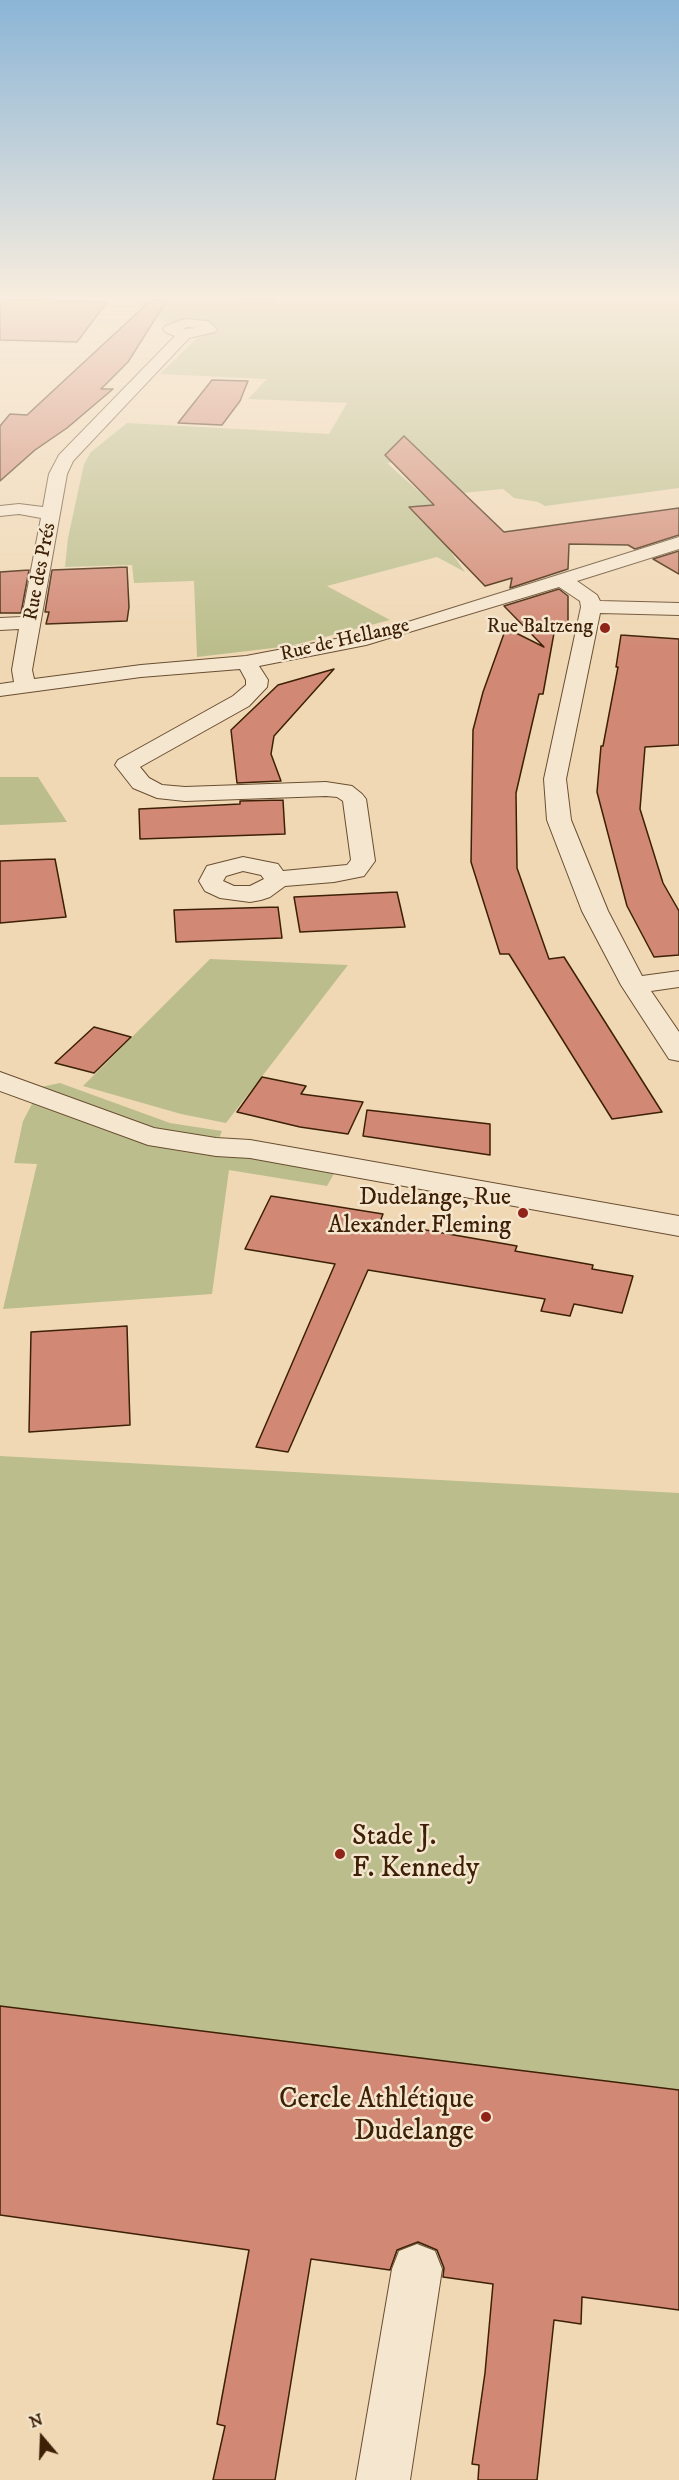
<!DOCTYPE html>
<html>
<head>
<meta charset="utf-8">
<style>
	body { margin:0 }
	#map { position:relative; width:679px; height:2480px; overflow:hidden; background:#f0d8b5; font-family:"IM FELL DW Pica",serif }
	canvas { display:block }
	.north { position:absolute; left:12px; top:2408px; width:60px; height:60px; -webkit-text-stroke:4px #f5e6cf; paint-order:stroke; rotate:341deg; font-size:16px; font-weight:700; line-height:24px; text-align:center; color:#3d2005 }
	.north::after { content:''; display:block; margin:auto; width:21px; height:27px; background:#3d2005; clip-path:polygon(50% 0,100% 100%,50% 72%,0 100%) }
</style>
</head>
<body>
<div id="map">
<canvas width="679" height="2480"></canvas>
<div class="north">N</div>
</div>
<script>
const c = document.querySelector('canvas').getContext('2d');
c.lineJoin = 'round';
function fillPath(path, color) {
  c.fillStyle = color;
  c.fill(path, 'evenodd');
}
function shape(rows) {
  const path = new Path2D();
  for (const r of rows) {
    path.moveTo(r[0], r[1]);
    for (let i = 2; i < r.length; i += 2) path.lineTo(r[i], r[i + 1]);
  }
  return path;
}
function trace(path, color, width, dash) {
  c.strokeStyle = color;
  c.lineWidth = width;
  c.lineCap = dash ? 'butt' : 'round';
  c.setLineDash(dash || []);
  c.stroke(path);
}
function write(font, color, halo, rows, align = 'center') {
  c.font = font + ' "IM FELL DW Pica",serif';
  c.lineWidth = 5;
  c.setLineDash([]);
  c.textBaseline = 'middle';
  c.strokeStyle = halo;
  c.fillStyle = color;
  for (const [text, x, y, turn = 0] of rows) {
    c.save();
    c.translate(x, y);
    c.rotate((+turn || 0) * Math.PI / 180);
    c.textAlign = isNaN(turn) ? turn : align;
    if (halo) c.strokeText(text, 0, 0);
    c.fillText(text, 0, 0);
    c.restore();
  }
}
fillPath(shape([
	[133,300,240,300,234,305,252,306,256,303,276,305,282,300,679,300,679,488,545,506,538,502,514,498,503,489,463,493,427,458,387,463,434,505,409,508,448,548,465,572,437,557,327,586,390,620,290,646,197,657,194,581,134,583,132,565,65,567,68,538,84,464,91,452,127,423,329,434,347,403,248,399,267,379,160,374,197,338,216,329,210,324,195,321,166,322],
	[0,777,38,777,67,822,0,825],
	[210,959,348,965,226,1123,181,1114,83,1086],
	[60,1083,170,1123,222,1131,216,1146,339,1165,327,1186,229,1170,212,1294,3,1309,37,1164,14,1163,23,1121,41,1087],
	[0,1456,679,1493,679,2308,417,2269,0,2214]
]), '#bbbe8c');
trace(shape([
	[239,302,274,301]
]), '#797a72', 6);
const building = shape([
	[0,300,38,300,107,302,77,342,0,340,0,300],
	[151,300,167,300,128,362,101,389,113,389,67,428,35,450,0,481,0,426,10,414,27,415,151,300],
	[212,380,248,381,240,401,222,425,178,423,212,380],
	[404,436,504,532,679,508,679,535,635,549,628,545,569,544,568,569,510,588,512,578,485,586,409,507,434,505,385,455,404,436],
	[679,551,679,574,653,559,679,551],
	[127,567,129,607,127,621,46,624,49,612,45,612,52,570,127,567],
	[29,570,21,613,0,613,0,572,29,570],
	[559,589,568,596,568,623,556,622,543,694,539,694,516,793,517,868,549,959,564,957,662,1112,612,1119,509,954,500,954,471,862,473,730,483,692,506,628,544,647,504,606,559,589],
	[621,635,679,639,679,745,645,747,640,809,663,883,679,911,679,955,654,957,627,906,597,792,601,746,603,746,618,667,616,667,621,635],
	[334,669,274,736,271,754,281,781,237,783,231,730,278,685,334,669],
	[283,800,285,834,140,839,139,809,240,804,240,801,283,800],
	[55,859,66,917,0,923,0,861,55,859],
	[397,892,405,927,300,932,294,897,397,892],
	[278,907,282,938,176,942,174,910,278,907],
	[94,1027,131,1037,94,1073,55,1063,94,1027],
	[262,1077,306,1086,301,1094,363,1102,348,1134,300,1127,237,1112,262,1077],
	[367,1110,490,1124,490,1155,363,1136,367,1110],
	[271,1196,383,1214,380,1222,517,1246,515,1251,593,1265,592,1269,633,1276,622,1313,574,1304,570,1316,541,1311,545,1299,368,1270,288,1452,256,1447,335,1264,245,1249,271,1196],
	[127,1326,130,1425,29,1432,31,1332,127,1326],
	[0,2006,679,2090,679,2310,582,2297,581,2324,554,2320,537,2480,478,2480,479,2465,472,2464,485,2373,493,2284,443,2277,444,2268,437,2250,418,2242,397,2250,390,2270,311,2259,275,2480,213,2480,225,2426,217,2424,249,2250,0,2215,0,2006]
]);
fillPath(building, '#d18975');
trace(building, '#3d2005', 1.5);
const street = shape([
	[185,319,208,321,217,329,215,332,189,338,73,461,67,474,32,670,34,679,141,665,246,656,357,635,408,622,679,537,679,549,577,581,597,595,600,601,679,603,679,615,600,613,566,779,571,820,608,911,642,976,679,971,679,987,651,991,679,1032,679,1061,669,1059,621,985,582,911,547,820,544,779,581,607,580,601,559,587,366,645,259,666,268,680,267,687,249,706,140,767,149,778,162,785,185,787,326,782,352,786,362,794,366,799,375,861,364,876,334,882,285,886,270,897,261,900,250,902,220,898,205,891,199,881,207,866,243,857,278,864,283,871,347,865,351,860,343,801,337,797,326,796,185,801,157,798,133,788,115,765,118,760,233,696,246,685,246,680,240,669,141,677,0,696,0,684,14,682,12,670,19,629,0,630,0,618,22,617,41,518,19,514,0,516,0,506,19,504,43,507,49,474,59,455,175,336,165,332,163,329,165,326,185,319],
	[187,327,197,328,183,329,187,327],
	[243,871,261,875,264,879,250,886,234,886,223,881,226,876,243,871],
	[0,1072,154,1128,216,1138,250,1140,679,1216,679,1236,250,1158,216,1156,148,1145,0,1091,0,1072],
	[417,2244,435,2251,442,2269,410,2480,356,2480,392,2269,399,2251,417,2244]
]);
trace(street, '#6a4e31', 2);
fillPath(street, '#f5e6cf');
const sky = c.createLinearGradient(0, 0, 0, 647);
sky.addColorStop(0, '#8bb5d6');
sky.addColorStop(0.46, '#f8edde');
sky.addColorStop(1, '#f8edde00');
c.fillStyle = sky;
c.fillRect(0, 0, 679, 647);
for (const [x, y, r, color] of [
	[605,628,6,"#8f2418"],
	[523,1213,6,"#8f2418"],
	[340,1854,6,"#8f2418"],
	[486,2117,6,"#8f2418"]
]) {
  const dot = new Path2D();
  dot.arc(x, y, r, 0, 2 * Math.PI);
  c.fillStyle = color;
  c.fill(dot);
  trace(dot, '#f5e6cf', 2);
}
write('20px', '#3d2005', '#f5e6cf', [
	["Rue des Prés",41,572,-79],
	["Rue de Hellange",345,641,-13]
]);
write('20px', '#3d2005', '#f5e6cf', [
	["Rue Baltzeng",593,628]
], 'right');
write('24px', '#3d2005', '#f5e6cf', [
	["Dudelange, Rue",511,1199],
	["Alexander Fleming",511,1227]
], 'right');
write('28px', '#3d2005', '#f5e6cf', [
	["Stade J.",352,1838],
	["F. Kennedy",352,1870],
	["Cercle Athlétique",474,2101,"right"],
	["Dudelange",474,2133,"right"]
], 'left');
</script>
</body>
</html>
